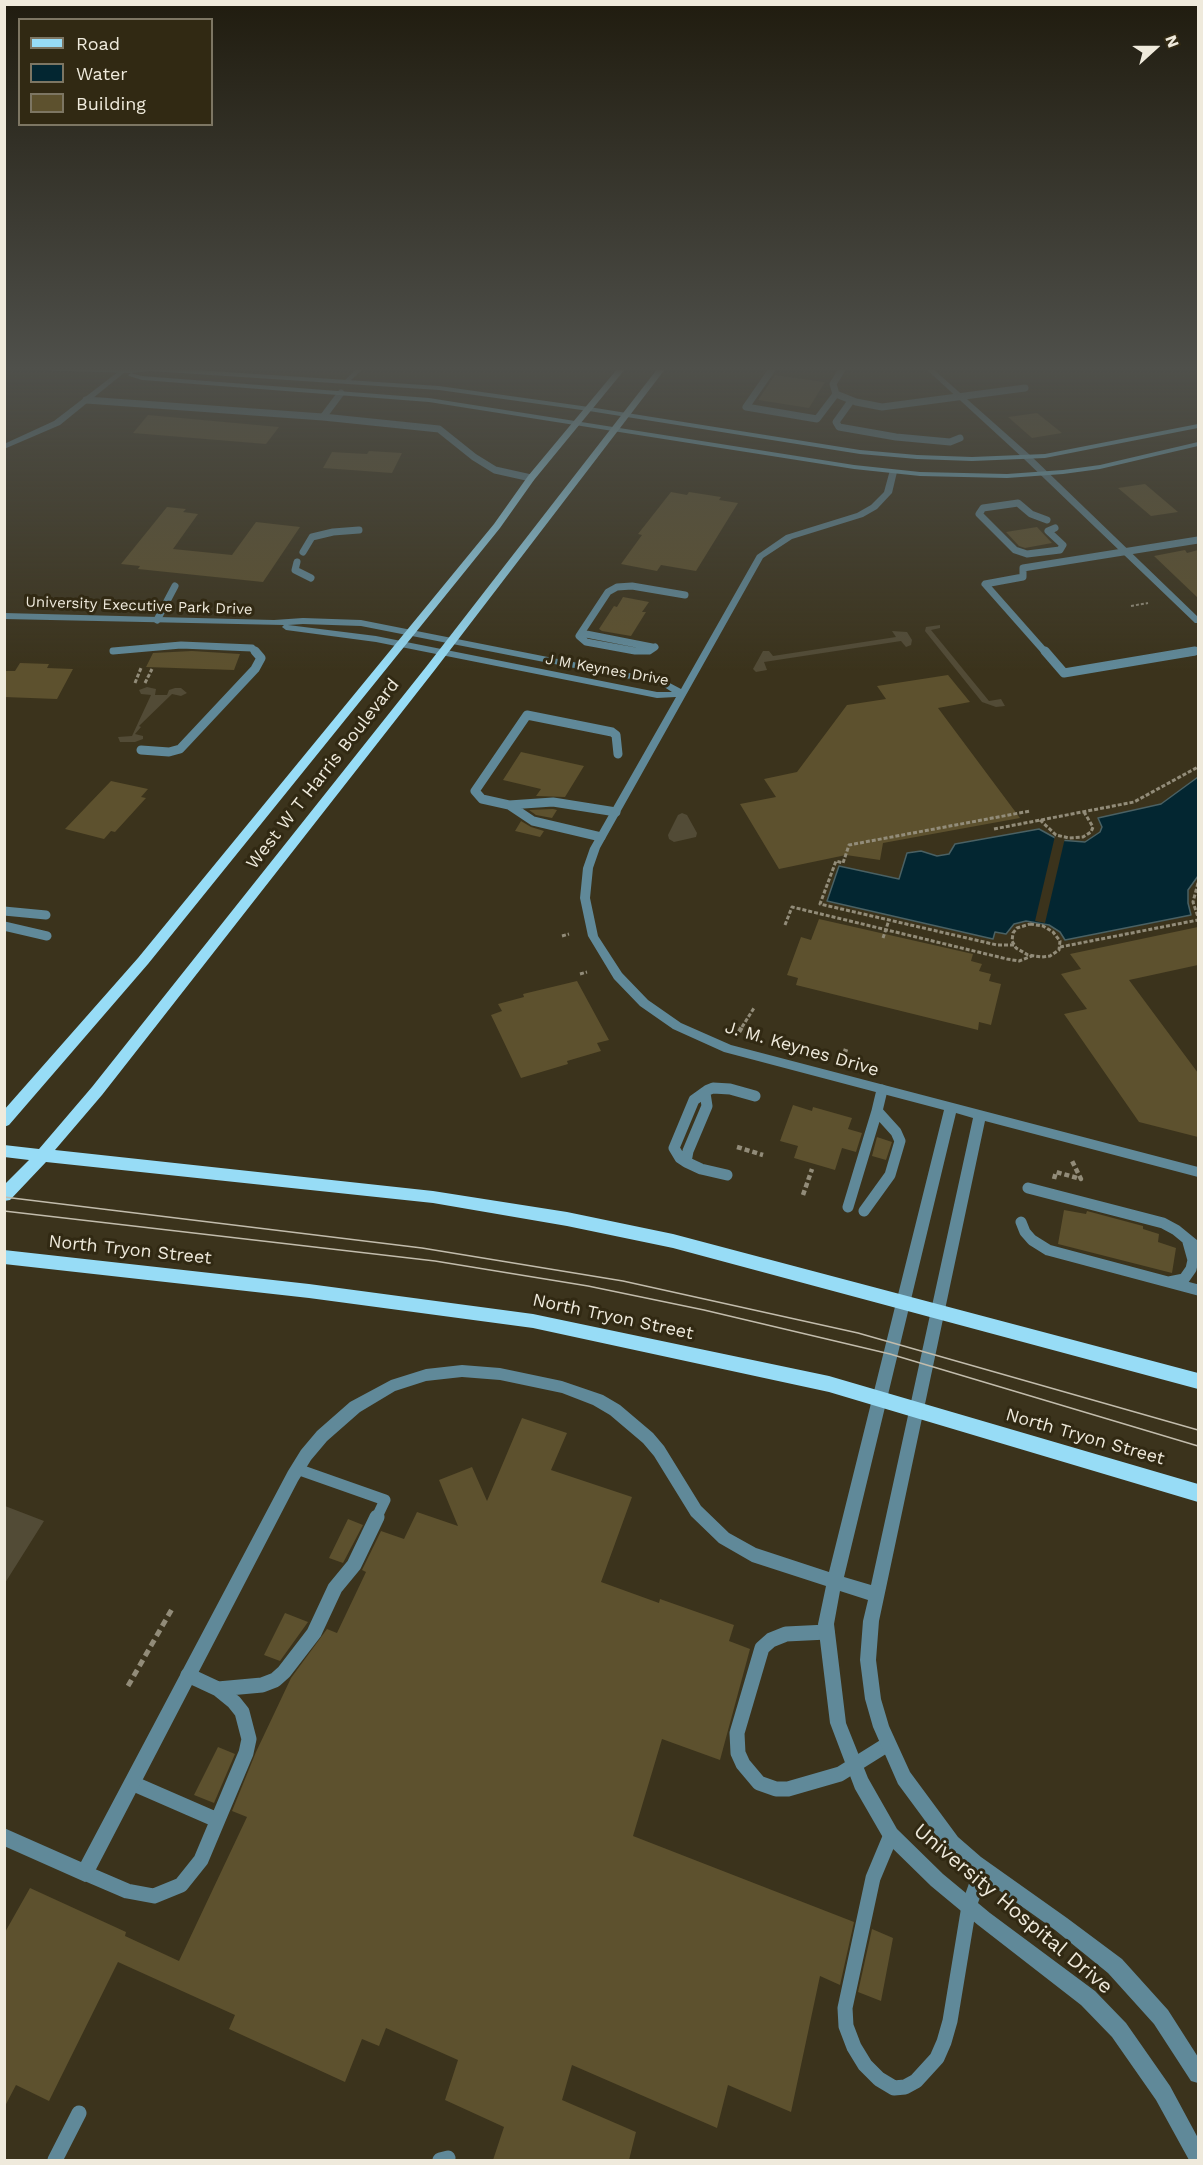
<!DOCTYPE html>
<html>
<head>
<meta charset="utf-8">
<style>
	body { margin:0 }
	#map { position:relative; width:1203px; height:2165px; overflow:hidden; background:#3b331c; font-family:"Work Sans",sans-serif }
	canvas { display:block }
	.frame { position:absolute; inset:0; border:6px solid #efeadc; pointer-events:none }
	.legend { position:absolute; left:18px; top:18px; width:195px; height:108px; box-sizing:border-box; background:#312913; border:2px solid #7d7663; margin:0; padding:8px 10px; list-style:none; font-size:18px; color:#efeadc }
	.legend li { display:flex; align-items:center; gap:12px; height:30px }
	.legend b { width:30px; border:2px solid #7d7663 }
	.north { position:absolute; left:1125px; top:18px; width:60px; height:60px; -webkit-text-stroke:4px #312913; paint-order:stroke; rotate:69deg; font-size:16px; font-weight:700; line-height:24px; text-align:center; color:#efeadc }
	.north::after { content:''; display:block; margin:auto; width:21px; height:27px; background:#efeadc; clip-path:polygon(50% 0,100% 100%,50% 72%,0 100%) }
</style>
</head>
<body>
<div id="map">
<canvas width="1203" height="2165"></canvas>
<div class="frame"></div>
<ul class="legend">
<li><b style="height:8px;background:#97dcf6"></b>Road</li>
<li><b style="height:16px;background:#032631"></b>Water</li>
<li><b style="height:16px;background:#5d512e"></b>Building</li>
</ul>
<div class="north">N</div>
</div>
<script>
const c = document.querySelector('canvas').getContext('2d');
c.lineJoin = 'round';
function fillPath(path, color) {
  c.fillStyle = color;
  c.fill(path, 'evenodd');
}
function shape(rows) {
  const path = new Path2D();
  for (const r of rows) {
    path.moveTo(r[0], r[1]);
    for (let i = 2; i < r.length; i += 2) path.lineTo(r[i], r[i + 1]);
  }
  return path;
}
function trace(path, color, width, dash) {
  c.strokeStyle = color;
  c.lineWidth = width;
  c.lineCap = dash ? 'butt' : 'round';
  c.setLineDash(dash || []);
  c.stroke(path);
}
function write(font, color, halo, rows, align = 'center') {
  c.font = font + ' "Work Sans",sans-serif';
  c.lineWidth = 6;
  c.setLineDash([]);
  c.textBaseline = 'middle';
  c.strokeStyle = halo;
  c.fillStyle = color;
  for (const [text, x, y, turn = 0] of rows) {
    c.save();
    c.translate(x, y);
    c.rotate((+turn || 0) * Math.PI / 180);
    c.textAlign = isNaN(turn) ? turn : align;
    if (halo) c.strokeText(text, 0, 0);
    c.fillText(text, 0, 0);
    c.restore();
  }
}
fillPath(shape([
	[940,625,940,628,931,630,989,701,1001,699,1005,706,996,707,982,702,925,631,926,627],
	[892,631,907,632,912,640,911,645,906,647,901,641,764,662,767,670,756,672,753,669,763,651,769,651,773,656,896,637],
	[147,687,156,689,155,695,167,695,169,690,175,688,181,688,187,693,181,696,172,694,139,726,141,727,135,734,143,736,143,739,135,742,120,742,118,737,132,736,151,695,141,694,139,690],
	[682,813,687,815,697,833,696,837,674,842,669,839,668,835,678,815],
	[5,1506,44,1521,5,1583]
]), '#524b36');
const water = shape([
	[1198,777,1198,876,1188,890,1188,903,1191,915,1065,940,1060,932,1049,925,1026,921,1014,924,1006,934,995,932,993,939,827,901,839,866,899,879,907,853,921,851,937,856,949,854,955,844,1039,829,1059,840,1085,842,1100,832,1102,827,1098,818,1161,804,1198,777]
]);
fillPath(water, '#032631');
trace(water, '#4a6164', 1.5);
fillPath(shape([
	[1055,836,1065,838,1045,923,1035,921]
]), '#3b331c');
fillPath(shape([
	[775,375,825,382,809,408,758,400],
	[1037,413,1062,433,1032,438,1008,417],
	[148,415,279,427,266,444,133,433],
	[369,451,402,453,392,473,323,468,332,452,367,454],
	[1145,484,1178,512,1151,516,1118,488],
	[671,492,687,495,689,492,721,497,719,500,738,503,696,571,661,565,657,571,621,564,642,535,638,534],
	[167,507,186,509,183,512,198,514,173,549,232,555,256,522,300,527,263,582,138,569,140,566,121,564],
	[1037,527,1052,543,1025,548,1019,546,1006,532],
	[1185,550,1187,553,1198,550,1198,598,1154,556],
	[623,597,649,602,642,612,646,612,631,636,602,631,599,629,614,606,617,607],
	[192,651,240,654,234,670,146,667,153,653],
	[20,663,49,664,47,668,73,669,57,699,4,697,4,671,15,671],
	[948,675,970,702,938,708,1020,818,883,843,880,860,846,855,779,869,740,804,776,797,764,779,797,772,847,705,886,699,877,686],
	[521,752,584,766,565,797,536,796,541,789,503,780],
	[111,781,148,789,141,797,146,798,115,832,111,831,104,839,65,829],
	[553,809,557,810,552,818,536,815,529,810],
	[521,821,531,827,544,831,540,837,515,831],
	[819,919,973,954,971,961,982,964,979,971,991,974,989,981,1001,984,991,1025,979,1022,978,1030,796,985,798,978,787,975,801,937,811,940],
	[1198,927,1198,965,1129,980,1198,1073,1198,1137,1139,1122,1064,1014,1087,1009,1061,974,1081,969,1070,954],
	[577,981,609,1040,597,1043,601,1051,567,1061,568,1064,521,1078,491,1015,502,1011,498,1004,524,997,523,994],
	[793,1105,812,1111,813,1107,852,1118,848,1129,862,1133,856,1152,842,1148,835,1170,794,1158,798,1146,780,1141],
	[877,1137,892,1142,886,1160,872,1156],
	[1064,1210,1086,1214,1087,1211,1143,1226,1143,1229,1159,1234,1158,1242,1176,1248,1172,1273,1058,1244],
	[522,1418,567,1433,551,1470,632,1497,601,1582,659,1603,660,1599,734,1625,729,1641,750,1649,720,1760,662,1739,633,1836,854,1922,840,1985,820,1976,791,2112,728,2085,717,2128,572,2065,562,2100,636,2132,629,2160,493,2160,504,2127,445,2100,458,2060,386,2028,379,2046,362,2039,345,2082,229,2029,235,2015,118,1962,49,2101,16,2085,4,2108,4,1934,30,1888,126,1932,125,1936,179,1961,247,1817,232,1811,256,1752,291,1678,327,1629,337,1633,366,1572,362,1570,381,1531,404,1539,417,1512,458,1526,439,1480,472,1467,487,1501],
	[348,1519,363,1525,343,1563,329,1558],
	[285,1613,308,1622,280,1661,264,1655],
	[218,1747,235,1754,214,1803,194,1795],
	[872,1929,893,1938,881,2001,858,1992]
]), '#5d512e');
trace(shape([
	[1131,606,1148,603]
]), '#928c79', 2, [3, 2]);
trace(shape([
	[135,683,141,668],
	[145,683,152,669],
	[1040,820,1056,835,1069,838,1083,837,1091,832,1093,827,1084,812],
	[994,829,1134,802,1198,767],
	[1198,883,1193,902,1198,917],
	[1030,924,1043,926,1053,932,1060,941,1059,950,1050,956,1042,957,1028,955,1016,948,1012,941,1013,933,1017,928,1030,924],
	[785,925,792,907,1007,959,1019,961,1032,956],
	[562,936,569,934],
	[883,938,889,920],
	[1014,945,997,945,820,904,836,861,843,863,849,845,1030,811],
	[1060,947,1198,920],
	[580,974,587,972],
	[742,1027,754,1008]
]), '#928c79', 3, [4, 2]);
trace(shape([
	[739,1032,743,1025],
	[842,1061,846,1049],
	[737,1147,763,1155],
	[1054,1179,1056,1172,1081,1179,1072,1161],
	[803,1195,812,1169]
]), '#928c79', 4.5, [5, 3]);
trace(shape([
	[128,1686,172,1609]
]), '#928c79', 5, [7, 4.5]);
trace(shape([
	[773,368,746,407,817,419,836,394],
	[843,368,833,384,836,394,856,402,882,407,1025,388],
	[86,400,323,417,341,393],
	[851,401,836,422,839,427,896,437,950,442,960,438],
	[323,417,439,429,474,457,495,470,531,478],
	[1047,520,1031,514,1018,503,983,508,979,514,1015,550,1027,554,1060,550,1063,545,1048,531,1055,528],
	[303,552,312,537,333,532,359,530],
	[297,562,295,570,311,578],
	[157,620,175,586],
	[581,633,652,647],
	[655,647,649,651,635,651,586,642,579,636,608,592,617,587,632,586,685,595],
	[113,651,181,645,252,648,256,653],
	[1046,653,985,584,1023,577,1023,568,1198,540],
	[1186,653,1198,651]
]), '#608999', 7);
trace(shape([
	[1045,651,1064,673,1195,651],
	[141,750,169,752,180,749,255,669,261,658,255,651],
	[509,805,553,802,616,812],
	[601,837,533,821,509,805,482,799,475,791,527,715,612,732,616,735,618,754],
	[4,911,46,915],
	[4,926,47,936]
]), '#608999', 9);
trace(shape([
	[705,1093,707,1106,688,1151,686,1162,680,1158,674,1148,694,1100,708,1090,713,1088,730,1089,755,1096],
	[686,1162,701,1169,727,1175],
	[1028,1188,1163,1223,1176,1230,1198,1248],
	[848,1207,877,1111],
	[864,1211,890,1175,900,1141,896,1132,877,1111,882,1090],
	[1021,1222,1025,1232,1032,1240,1048,1250,1198,1290],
	[1169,1282,1184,1279,1191,1269,1193,1260,1188,1242],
	[297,1469,385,1500,376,1519]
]), '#608999', 11);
trace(shape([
	[827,1632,786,1634,771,1640,762,1648,737,1733,738,1753,743,1764,759,1783,776,1789,788,1789,840,1774,888,1744],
	[218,1689,262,1685,275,1680,284,1672,314,1633,335,1588,354,1565,377,1517],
	[132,1783,217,1820],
	[891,1835,873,1878,845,2008,846,2026,854,2047,865,2065,879,2079,894,2088,905,2087,916,2081,937,2058,944,2042,950,2021,969,1906,982,1869],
	[85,1873,127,1891,154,1896,181,1885,201,1860,246,1753,249,1739,242,1712,234,1702,218,1689,188,1675],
	[55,2160,79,2113],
	[440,2160,448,2158]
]), '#608999', 15);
fillPath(shape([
	[123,368,130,368,60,425,4,449,4,444,54,421,123,368],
	[357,368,364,368,349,382,345,382,345,380,357,368],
	[925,368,932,368,1030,455,1198,617,1198,623,1195,623,1024,459,925,368],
	[890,470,897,472,892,493,877,509,863,517,792,539,763,558,600,848,593,868,590,898,598,936,622,973,648,1000,681,1023,731,1045,1198,1167,1198,1177,985,1121,879,1621,876,1660,881,1699,889,1726,910,1772,958,1837,981,1857,1067,1918,1122,1959,1168,2010,1198,2057,1198,2083,1191,2081,1154,2024,1108,1973,1055,1930,969,1869,946,1849,898,1784,873,1727,865,1699,860,1660,863,1621,868,1600,840,1591,834,1624,846,1723,868,1778,897,1829,943,1874,990,1913,1095,1991,1126,2023,1170,2086,1198,2138,1198,2160,1189,2160,1156,2100,1112,2037,1081,2005,978,1925,931,1886,885,1841,855,1789,830,1723,818,1624,826,1586,752,1562,719,1543,691,1516,654,1456,643,1443,610,1415,593,1405,562,1393,500,1380,462,1377,426,1381,395,1391,360,1412,327,1441,311,1460,298,1481,91,1879,85,1882,4,1846,4,1828,81,1862,288,1471,301,1450,317,1431,350,1402,391,1380,426,1369,462,1365,500,1368,562,1381,603,1395,620,1405,653,1433,664,1446,701,1506,729,1533,756,1548,829,1572,944,1110,724,1052,673,1029,640,1006,614,979,588,936,580,898,583,868,590,848,676,697,657,698,376,642,286,630,282,627,284,625,4,619,4,613,274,620,303,618,361,620,664,680,681,689,757,555,786,535,857,513,871,505,884,492,890,470],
	[303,624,361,626,661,685,672,692,657,692,376,636,288,625,303,624],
	[956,1113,973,1118,871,1585,844,1577,956,1113]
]), '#608999');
fillPath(shape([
	[37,368,121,370,166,368,439,386,589,407,860,450,917,455,972,457,1045,454,1198,424,1198,428,1045,458,972,461,917,459,860,454,589,411,439,390,150,371,131,373,142,376,429,398,854,465,920,472,1007,474,1063,470,1100,465,1198,442,1198,446,1100,469,1063,474,1007,478,920,476,854,469,429,402,142,380,129,376,128,375,131,373,40,370,37,368]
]), '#76bad3');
fillPath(shape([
	[618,368,626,368,534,480,500,528,148,964,9,1125,4,1127,4,1110,138,958,494,524,528,476,618,368],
	[658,368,666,368,434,671,102,1095,55,1150,433,1191,567,1212,673,1234,1198,1373,1198,1389,673,1248,567,1226,433,1203,46,1162,10,1200,4,1201,4,1185,29,1160,4,1157,4,1145,39,1149,92,1087,426,667,658,368],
	[4,1250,309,1284,533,1314,829,1376,1198,1484,1198,1502,829,1392,533,1328,309,1298,4,1264,4,1250]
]), '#97dcf6');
trace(shape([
	[4,1197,422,1248,623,1281,858,1333,1198,1430],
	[4,1211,435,1261,588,1286,704,1310,890,1354,1198,1446]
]), '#c2bcac', 1.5);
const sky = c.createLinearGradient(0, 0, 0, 671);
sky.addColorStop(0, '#201c0f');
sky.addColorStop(0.55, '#4f504b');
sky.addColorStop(1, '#4f504b00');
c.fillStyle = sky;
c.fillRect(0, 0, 1203, 671);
write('15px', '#efeadc', '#312913', [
	["University Executive Park Drive",139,606,2],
	["J M Keynes Drive",607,670,10]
]);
write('18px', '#efeadc', '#312913', [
	["West W T Harris Boulevard",323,774,-52],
	["J. M. Keynes Drive",802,1049,16],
	["North Tryon Street",130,1250,6],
	["North Tryon Street",613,1317,12],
	["North Tryon Street",1085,1437,16]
]);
write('21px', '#efeadc', '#312913', [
	["University Hospital Drive",1013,1909,40]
]);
</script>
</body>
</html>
